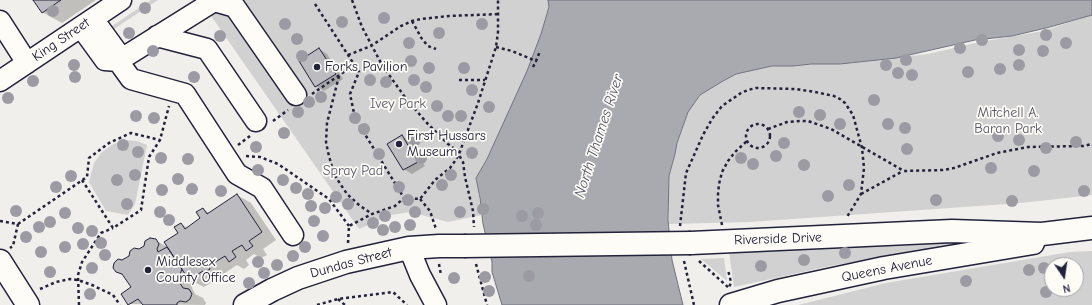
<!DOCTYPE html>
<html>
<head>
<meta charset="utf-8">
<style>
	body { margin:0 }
	#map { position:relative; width:1092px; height:305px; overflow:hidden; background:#f0efec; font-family:"Comic Neue",sans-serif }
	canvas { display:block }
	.north { position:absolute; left:1044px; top:257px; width:40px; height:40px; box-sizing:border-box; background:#fdfcf7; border:1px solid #a5a5ac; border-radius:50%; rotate:167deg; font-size:11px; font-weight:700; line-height:16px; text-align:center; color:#22223b }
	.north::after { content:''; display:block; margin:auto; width:14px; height:18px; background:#22223b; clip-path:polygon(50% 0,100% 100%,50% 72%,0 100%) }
</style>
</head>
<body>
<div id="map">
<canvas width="1092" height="305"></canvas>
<div class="north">N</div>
</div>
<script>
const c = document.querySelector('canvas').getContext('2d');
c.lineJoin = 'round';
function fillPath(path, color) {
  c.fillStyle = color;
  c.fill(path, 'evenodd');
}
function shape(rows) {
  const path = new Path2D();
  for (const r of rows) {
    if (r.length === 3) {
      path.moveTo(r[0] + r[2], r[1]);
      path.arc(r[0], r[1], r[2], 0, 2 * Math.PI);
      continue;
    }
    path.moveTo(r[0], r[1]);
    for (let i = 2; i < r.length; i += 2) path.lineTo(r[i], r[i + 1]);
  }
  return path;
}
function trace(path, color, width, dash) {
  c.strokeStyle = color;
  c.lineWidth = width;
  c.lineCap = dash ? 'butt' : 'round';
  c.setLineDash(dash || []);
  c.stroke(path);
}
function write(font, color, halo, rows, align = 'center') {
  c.font = font + ' "Comic Neue",sans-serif';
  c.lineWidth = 3.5;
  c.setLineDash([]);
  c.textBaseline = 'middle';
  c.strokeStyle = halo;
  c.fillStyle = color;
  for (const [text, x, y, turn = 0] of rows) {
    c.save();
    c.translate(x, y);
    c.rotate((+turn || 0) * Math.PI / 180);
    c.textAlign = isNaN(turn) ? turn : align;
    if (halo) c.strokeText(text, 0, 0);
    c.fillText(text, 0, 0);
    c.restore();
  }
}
fillPath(shape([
	[151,0,158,0,111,31,112,26],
	[200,0,557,0,559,4,487,159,476,178,482,215,448,222,410,212,391,215,359,229],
	[1092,15,1092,195,1021,203,750,222,669,224,668,196,669,176,675,154,677,143,688,112,700,95,723,81,736,74,772,66,793,66,811,64,840,64,928,54,975,43,1043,31],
	[125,140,137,141,147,145,135,204,128,215,106,211,89,182,94,163,101,153,113,144],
	[952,242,954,244,953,247,835,265,734,287,729,252],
	[1092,251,1092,305,798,305,886,283,1070,252],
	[1052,265,1076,265,1076,289,1052,289],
	[724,258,727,281,701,259]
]), '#d2d1d1');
const water = shape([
	[548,0,1092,0,1092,15,1050,27,1012,36,975,40,896,58,840,64,811,64,793,66,772,66,736,74,723,81,700,95,688,112,677,143,675,154,669,176,668,220,672,260,683,305,502,305,492,272,492,262,483,224,480,198,476,178,487,159,527,71,541,34,549,7,548,0]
]);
fillPath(water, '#a9a9b0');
trace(water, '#737381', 1);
fillPath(shape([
	[35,0,96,0,62,23,42,12],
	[319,49,327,54,343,79,324,91,316,86],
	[402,136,410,141,425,166,412,174,404,169],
	[237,195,251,203,276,240,263,249,267,255,261,258,254,254,246,260,249,265,244,269,237,265,222,275,224,277,219,280,217,279,204,287,194,282,192,288,195,294,203,298,206,303,205,305,129,304,122,294,132,287,125,276,117,272,123,261,155,240,169,248,179,233,181,224,188,228,202,219,203,209,210,213]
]), '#0003');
const building = shape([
	[33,0,61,0,42,13,33,0],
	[319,48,336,74,315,87,299,61,319,48],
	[402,135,418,162,403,170,387,144,402,135],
	[237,194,262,232,249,241,253,246,246,251,242,245,232,251,236,257,229,262,225,256,209,266,210,269,204,273,203,271,189,280,164,242,178,233,174,227,181,223,185,229,200,218,196,212,203,208,207,214,237,194],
	[150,238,156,239,159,244,157,249,158,252,167,247,182,269,178,280,183,288,189,289,192,294,190,299,186,302,180,301,177,303,177,305,143,305,138,299,128,305,121,294,131,287,122,274,116,272,113,268,114,263,118,259,122,260,129,256,130,251,134,248,139,249,144,246,145,241,150,238]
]);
fillPath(building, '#bcbcc0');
trace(building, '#22223b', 1);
const minor = shape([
	[93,19,117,52,118,61,131,79,185,94,237,174,262,188,293,235],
	[0,21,27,63],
	[81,27,105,60,118,61,214,1,235,7,296,95],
	[157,36,207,49,256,121],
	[0,81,121,0],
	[409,248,420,275,436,305]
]);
const major = shape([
	[691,243,952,231,1042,234,1092,228],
	[0,261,28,305],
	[245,305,272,290,298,278,346,262,409,248,439,246,464,246],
	[731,305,778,291,884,268,1033,243]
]);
trace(minor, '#22223b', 23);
trace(major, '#22223b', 25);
trace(shape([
	[352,0,362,27,382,65,407,100,427,123,448,144,456,150,463,162,465,177,473,211,474,227],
	[315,4,359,72,350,94,355,118,404,198,420,199,435,180,450,168,455,161,459,154,478,103,496,47,498,32,498,0],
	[412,21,422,39,428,46,436,49],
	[496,47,512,51,536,61,540,51],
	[348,55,371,46,401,26,412,21,421,19,449,16,499,14],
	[533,67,536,61],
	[339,76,327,123,326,142,328,152,333,171,337,179,347,194,359,205,372,214],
	[459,80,485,80],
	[312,94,354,65],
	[273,121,288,110],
	[758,136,12],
	[768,129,787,122,801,121,808,121,831,129,904,171,943,170,954,168,997,153,1028,147,1083,146,1092,144],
	[238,145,250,136],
	[246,156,260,157,278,164,329,199,349,226],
	[82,180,113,228,141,210,149,157,160,140,169,106],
	[861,194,903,171],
	[420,199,430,211,436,229],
	[0,221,18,224,13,246,10,248],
	[18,224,87,177,89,158,109,143,131,133,160,140],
	[722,225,718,205,718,194,719,184,722,172,728,161,735,152,747,141],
	[680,226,686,173,703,135,712,119,722,106,741,93,748,90,756,88,796,89,815,92,834,96,840,99,845,103,853,115,862,148,864,168,861,194,847,217],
	[348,243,349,226,372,214,395,206,404,198],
	[684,261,694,305],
	[699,261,729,288,731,282,728,270],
	[439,264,441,275],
	[476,264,487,305],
	[40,289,56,282,70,279,78,280,92,285,113,295,120,305],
	[338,299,345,305],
	[79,305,78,275,82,262,101,233,113,228],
	[317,305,338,299,393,292,407,305]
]), '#22223b', 2.5, [3, 3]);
trace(minor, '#fdfcf7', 20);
trace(major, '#fdfcf7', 22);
const majorBridge = shape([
	[464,246,691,243]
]);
trace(majorBridge, '#22223b', 25, []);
trace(majorBridge, '#fdfcf7', 22);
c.fillStyle = '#9c9ba3';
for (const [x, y] of [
	[145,8],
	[53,11],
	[384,18],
	[342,22],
	[285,24],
	[482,24],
	[129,33],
	[439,33],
	[1046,35],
	[220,36],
	[297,39],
	[982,40],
	[409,43],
	[1066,43],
	[960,48],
	[1019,50],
	[153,51],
	[1043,51],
	[302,56],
	[906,60],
	[411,61],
	[74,65],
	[886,65],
	[1019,65],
	[429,68],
	[464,68],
	[1000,69],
	[968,72],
	[898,73],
	[912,75],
	[75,77],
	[194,77],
	[370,80],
	[414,80],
	[33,81],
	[386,82],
	[426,87],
	[472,90],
	[321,97],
	[8,98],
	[874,100],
	[309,102],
	[437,106],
	[489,107],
	[298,112],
	[799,112],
	[820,115],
	[136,116],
	[448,116],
	[461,116],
	[154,118],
	[355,118],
	[840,124],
	[888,124],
	[905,128],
	[364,129],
	[284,133],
	[998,136],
	[415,140],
	[1019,140],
	[1076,142],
	[784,143],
	[123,145],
	[256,147],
	[1046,148],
	[907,149],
	[138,152],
	[472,153],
	[379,154],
	[776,156],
	[161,158],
	[421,158],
	[741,158],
	[188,159],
	[753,164],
	[804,165],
	[991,168],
	[258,170],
	[1034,171],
	[135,175],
	[451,175],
	[71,176],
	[178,179],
	[117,180],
	[283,180],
	[442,185],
	[849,185],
	[56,187],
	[399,187],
	[296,188],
	[192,189],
	[162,190],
	[221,191],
	[1084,191],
	[308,194],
	[828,196],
	[336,197],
	[408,200],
	[936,200],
	[1012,201],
	[127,204],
	[348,204],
	[311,206],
	[325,208],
	[483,209],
	[16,211],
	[160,212],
	[415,212],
	[460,212],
	[65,213],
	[538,213],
	[385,216],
	[522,216],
	[169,220],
	[314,221],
	[50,222],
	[373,223],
	[410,225],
	[536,225],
	[39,227],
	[395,227],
	[78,228],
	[383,230],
	[92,231],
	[323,236],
	[26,237],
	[101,243],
	[83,244],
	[65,247],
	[305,247],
	[41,252],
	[845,253],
	[105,255],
	[293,256],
	[804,260],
	[258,262],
	[277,265],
	[761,266],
	[92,268],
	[1044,268],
	[1029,270],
	[50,272],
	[264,273],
	[529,276],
	[485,277],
	[454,278],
	[966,281],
	[249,283],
	[489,291],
	[1046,292],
	[90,294]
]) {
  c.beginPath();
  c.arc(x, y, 6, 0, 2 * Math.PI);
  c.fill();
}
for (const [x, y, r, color] of [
	[317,67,4,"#22223b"],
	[399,144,4,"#22223b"],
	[148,270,4,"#22223b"]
]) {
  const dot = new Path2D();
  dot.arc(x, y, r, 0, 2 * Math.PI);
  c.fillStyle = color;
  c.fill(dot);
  trace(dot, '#fdfcf7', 1.5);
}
write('14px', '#22223b', '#fdfcf7', [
	["King Street",61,40,-34],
	["Riverside Drive",778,239,-2],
	["Dundas Street",351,263,-15],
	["Queens Avenue",887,269,-11]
]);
write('14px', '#22223b', '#fdfcf7', [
	["Forks Pavilion",325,67],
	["First Hussars",407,136],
	["Museum",407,152],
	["Middlesex",156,262],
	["County Office",156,278]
], 'left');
write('14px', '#575768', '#fdfcf7', [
	["Ivey Park",398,104],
	["Mitchell A.",1008,113],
	["Baran Park",1008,129],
	["Spray Pad",353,171]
]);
write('italic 15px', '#58586a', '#fdfcf7', [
	["North Thames River",599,136,-72]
]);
</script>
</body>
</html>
